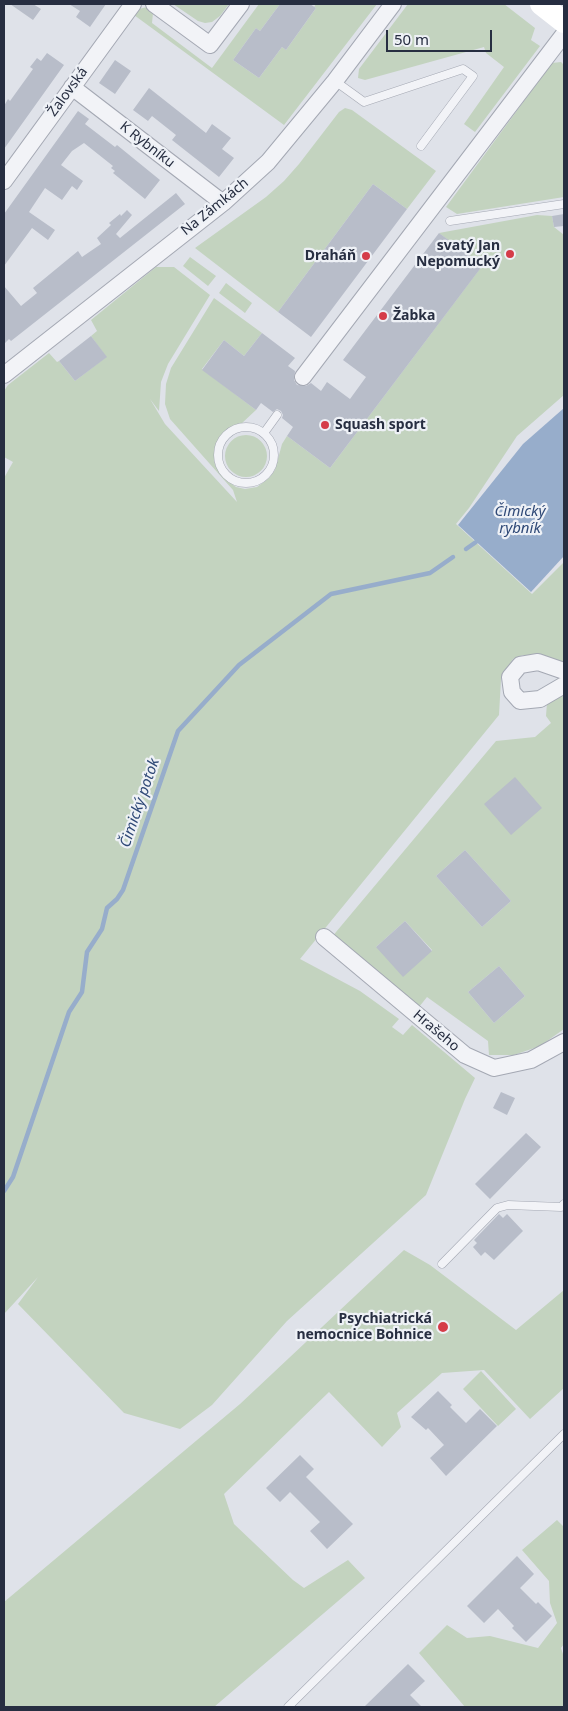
<!DOCTYPE html>
<html>
<head>
<meta charset="utf-8">
<style>
	body { margin:0 }
	#map { position:relative; width:568px; height:1711px; overflow:hidden; background:#dfe2e9; font-family:"Noto Sans",sans-serif }
	canvas { display:block }
	.frame { position:absolute; inset:0; border:5px solid #272e41; pointer-events:none }
	.scale { position:absolute; left:386px; top:30px; width:106px; height:22px; box-sizing:border-box; border:2px solid #272e41; border-top:0; padding-left:6px; font-size:15px; line-height:18px; white-space:nowrap; color:#272e41; -webkit-text-stroke:4px #eef1f6; paint-order:stroke }
</style>
</head>
<body>
<div id="map">
<canvas width="568" height="1711"></canvas>
<div class="frame"></div>
<div class="scale">50 m</div>
</div>
<script>
const c = document.querySelector('canvas').getContext('2d');
c.lineJoin = 'round';
function fillPath(path, color) {
  c.fillStyle = color;
  c.fill(path, 'evenodd');
}
function shape(rows) {
  const path = new Path2D();
  for (const r of rows) {
    if (r.length === 3) {
      path.moveTo(r[0] + r[2], r[1]);
      path.arc(r[0], r[1], r[2], 0, 2 * Math.PI);
      continue;
    }
    path.moveTo(r[0], r[1]);
    for (let i = 2; i < r.length; i += 2) path.lineTo(r[i], r[i + 1]);
  }
  return path;
}
function trace(path, color, width, dash) {
  c.strokeStyle = color;
  c.lineWidth = width;
  c.lineCap = dash ? 'butt' : 'round';
  c.setLineDash(dash || []);
  c.stroke(path);
}
function write(font, color, halo, rows, align = 'center') {
  c.font = font + ' "Noto Sans",sans-serif';
  c.lineWidth = 4.5;
  c.setLineDash([]);
  c.textBaseline = 'middle';
  c.strokeStyle = halo;
  c.fillStyle = color;
  for (const [text, x, y, turn = 0] of rows) {
    c.save();
    c.translate(x, y);
    c.rotate((+turn || 0) * Math.PI / 180);
    c.textAlign = isNaN(turn) ? turn : align;
    if (halo) c.strokeText(text, 0, 0);
    c.fillText(text, 0, 0);
    c.restore();
  }
}
fillPath(shape([
	[173,4,229,4,220,16,212,22,205,23,198,21],
	[259,4,280,4,260,31,256,28,233,60,259,78,282,47,286,50,316,8,314,7,316,4,377,4,284,125,134,15,139,9,147,7,153,13,152,23,212,68],
	[408,4,504,4,535,28,531,40,540,46,475,132,464,124,504,67,486,53,484,47,365,80,358,78,359,69],
	[561,62,564,65,564,197,457,214,446,207,552,63],
	[345,108,352,110,436,171,407,209,373,184,278,312,195,248,266,197,284,181,299,164,339,112],
	[537,215,552,216,554,227,564,235,564,395,517,436,469,508,456,524,532,594,564,562,564,664,523,655,513,659,501,679,499,715,300,959,360,991,399,1019,392,1027,403,1035,412,1025,475,1078,465,1099,426,1195,287,1321,212,1405,180,1429,124,1413,18,1304,38,1277,4,1314,4,478,13,462,4,457,4,391,8,385,49,353,57,362,59,361,75,381,106,357,91,336,97,331,91,320,156,267,174,267,210,295,168,364,161,382,159,411,150,399,165,424,237,502,233,490,170,419,165,404,166,384,171,368,214,298,262,333,244,356,224,340,202,369,256,410,241,424,231,428,223,433,217,442,214,453,215,465,225,478,232,484,236,487,245,489,257,487,269,478,275,470,282,444,287,436,330,468,482,266,439,233],
	[190,257,216,276,208,286,183,266],
	[226,283,252,303,245,313,219,293],
	[246,456,21],
	[564,695,564,1029,540,1046,514,1055,489,1055,488,1041,427,997,415,1012,331,938,496,741,535,737,551,723,546,716,547,703],
	[465,850,511,901,482,927,436,876],
	[405,921,432,950,432,951,376,947],
	[499,966,525,996,494,1023,468,992],
	[404,1250,430,1265,516,1330,564,1290,564,1388,530,1419,484,1370,442,1373,397,1413,401,1427,382,1447,329,1392,224,1494,234,1524,293,1580,304,1588,348,1560,365,1578,214,1707,4,1707,4,1602,240,1404],
	[481,1371,516,1409,498,1426,463,1389],
	[557,1520,564,1527,564,1644,561,1648,564,1657,564,1707,465,1707,419,1653,447,1625,467,1638,490,1636,538,1648,557,1623,550,1603,549,1581,522,1550]
]), '#c3d3bf');
fillPath(shape([
	[564,408,564,556,531,592,458,525,523,444]
]), '#97adcb');
trace(shape([
	[466,549,476,542],
	[4,1191,13,1177,69,1012,82,992,87,952,102,929,107,908,117,899,123,890,178,731,239,665,331,594,430,573,453,557]
]), '#97adcb', 4.5);
fillPath(shape([
	[10,4,33,4,41,9,33,20],
	[69,4,106,4,90,27,76,17,80,11],
	[280,4,310,4,316,8,286,50,282,47,259,78,233,60,256,28,260,31],
	[47,53,64,65,4,149,4,106,8,99,10,101,33,69,30,67,37,58,41,61],
	[115,60,131,71,115,94,99,83],
	[149,88,206,133,212,124,231,138,222,149,234,158,219,177,172,140,176,135,152,116,148,121,133,110],
	[78,111,89,119,85,124,115,147,117,145,160,180,145,199,113,173,115,171,111,168,113,166,84,143,72,151,61,165,83,181,77,190,72,186,62,200,45,188,29,212,55,230,48,240,32,228,4,266,4,214],
	[373,184,407,209,311,337,278,312],
	[176,193,185,204,11,341,9,339,4,344,4,286,21,306,37,293,33,288,78,251,82,257,101,244,97,238,111,225,109,223,120,214,121,216,127,210,132,215,116,234,120,238],
	[564,214,564,226,554,227,552,216],
	[439,233,483,265,330,468,287,436,293,427,282,418,283,415,281,411,277,409,273,412,261,403,256,410,202,370,224,340,244,356,262,333,295,358,288,366,295,371,294,380,297,385,306,386,311,383,321,391,327,382,350,399,366,377,343,360],
	[91,336,107,357,75,381,59,361],
	[515,777,542,808,511,835,484,804],
	[465,850,511,901,482,927,436,876],
	[405,921,432,951,403,977,376,947],
	[499,966,525,996,494,1023,468,992],
	[501,1092,515,1098,507,1115,493,1108],
	[526,1133,541,1147,490,1199,475,1184],
	[499,1214,503,1218,507,1214,523,1231,494,1260,485,1252,481,1256,473,1247,477,1243,474,1240],
	[438,1391,452,1405,450,1407,466,1423,480,1409,497,1426,446,1476,430,1458,444,1445,428,1428,426,1430,411,1417],
	[300,1455,314,1469,306,1477,353,1524,327,1549,310,1531,320,1522,290,1492,280,1502,266,1488],
	[517,1556,534,1574,520,1588,536,1604,538,1602,552,1616,526,1642,512,1628,514,1626,498,1609,484,1623,467,1606],
	[408,1664,425,1681,410,1695,422,1707,364,1707]
]), '#b8bdc9');
const lane = shape([
	[335,81,364,102,463,69,473,76,421,146],
	[450,221,564,204],
	[246,455,28],
	[264,433,277,415],
	[442,1264,497,1208,508,1205,561,1207,564,1204],
	[288,1707,564,1434]
]);
const street = shape([
	[154,4,210,45,241,4],
	[72,87,223,203],
	[4,181,133,4],
	[4,375,223,203,268,162,335,81,393,4],
	[303,377,564,34],
	[564,671,538,662,520,665,510,677,512,692,520,701,540,699,564,685],
	[324,937,465,1055,494,1068,531,1060,564,1042]
]);
trace(lane, '#a4a8b3', 9);
trace(street, '#a4a8b3', 18);
trace(lane, '#f2f3f7', 8);
trace(street, '#f2f3f7', 16);
trace(shape([
	[541,4,564,22]
]), '#fff', 22);
for (const [x, y, r, color] of [
	[510,254,5,"#d53c48"],
	[366,256,5,"#d53c48"],
	[383,316,5,"#d53c48"],
	[325,425,5,"#d53c48"],
	[443,1327,6,"#d53c48"]
]) {
  const dot = new Path2D();
  dot.arc(x, y, r, 0, 2 * Math.PI);
  c.fillStyle = color;
  c.fill(dot);
  trace(dot, '#eef1f6', 2);
}
write('14px', '#272e41', '#eef1f6', [
	["Žalovská",68,92,-54],
	["K Rybníku",147,145,38],
	["Na Zámkách",215,207,-39],
	["Hrašeho",436,1031,40]
]);
write('bold 14px', '#272e41', '#eef1f6', [
	["svatý Jan",500,246],
	["Nepomucký",500,262],
	["Draháň",356,256],
	["Žabka",393,316,"left"],
	["Squash sport",335,425,"left"],
	["Psychiatrická",432,1319],
	["nemocnice Bohnice",432,1335]
], 'right');
write('italic 15px', '#2f4977', '#eef1f6', [
	["Čimický",520,512],
	["rybník",520,529],
	["Čimický potok",140,803,-71]
]);
</script>
</body>
</html>
